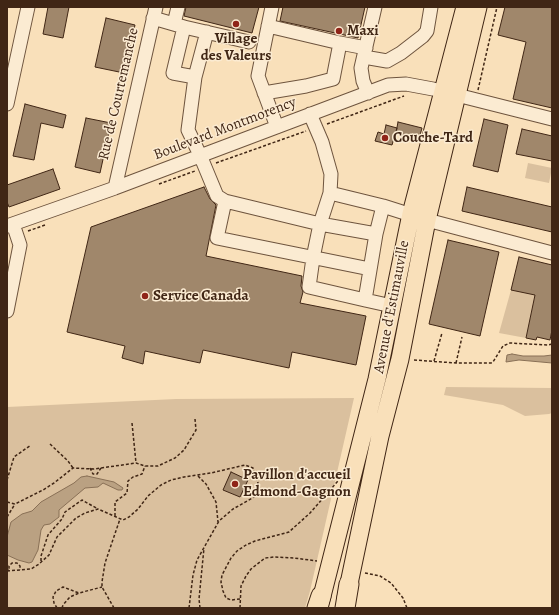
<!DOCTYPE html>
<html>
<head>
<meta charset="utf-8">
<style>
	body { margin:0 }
	#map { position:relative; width:559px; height:615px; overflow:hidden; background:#f9e0ba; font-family:Alegreya,serif }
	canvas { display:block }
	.frame { position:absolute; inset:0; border:8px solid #402615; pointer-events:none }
</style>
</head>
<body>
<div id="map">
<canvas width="559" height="615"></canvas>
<div class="frame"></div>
</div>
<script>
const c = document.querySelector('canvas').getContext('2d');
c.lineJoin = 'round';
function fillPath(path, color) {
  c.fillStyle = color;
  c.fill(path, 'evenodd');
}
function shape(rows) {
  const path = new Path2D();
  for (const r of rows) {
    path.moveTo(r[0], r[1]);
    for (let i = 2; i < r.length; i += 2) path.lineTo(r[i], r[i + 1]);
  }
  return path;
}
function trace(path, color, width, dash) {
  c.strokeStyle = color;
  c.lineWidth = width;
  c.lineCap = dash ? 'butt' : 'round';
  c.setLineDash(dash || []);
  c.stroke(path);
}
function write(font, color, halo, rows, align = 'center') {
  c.font = font + ' Alegreya,serif';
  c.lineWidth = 3;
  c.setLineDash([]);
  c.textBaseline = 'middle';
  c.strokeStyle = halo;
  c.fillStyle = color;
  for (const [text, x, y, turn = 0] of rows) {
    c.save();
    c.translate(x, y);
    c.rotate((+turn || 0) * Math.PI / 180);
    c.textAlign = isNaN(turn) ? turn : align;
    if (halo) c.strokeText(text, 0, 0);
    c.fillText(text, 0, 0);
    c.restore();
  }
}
fillPath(shape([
	[528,163,552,168,549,183,525,178],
	[538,284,526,338,499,333,511,290],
	[446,387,552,388,552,413,549,414,525,416,503,405,444,395],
	[354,398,310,591,305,608,7,608,7,407,176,399]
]), '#dac09e');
const water = shape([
	[512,354,523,356,544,356,552,355,552,363,519,360,506,362,507,355,512,354],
	[87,476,114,482,123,488,122,490,118,490,103,483,98,487,85,488,59,510,59,517,55,520,50,524,44,525,41,530,38,550,32,562,29,563,18,560,7,555,7,537,11,522,22,514,32,511,41,502,74,483,81,477,87,476]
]);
fillPath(water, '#baa182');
trace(water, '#897056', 1);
const building = shape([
	[48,7,69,7,63,38,43,34,48,7],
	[186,7,259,7,252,33,184,16,186,7],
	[283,7,365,7,358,38,280,21,283,7],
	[505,7,552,7,552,108,513,99,526,42,498,35,505,7],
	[106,18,135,25,124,73,95,67,106,18],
	[25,104,66,115,63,128,41,123,34,160,13,156,25,104],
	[86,118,111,123,100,173,75,167,86,118],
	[484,119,508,125,498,172,473,166,484,119],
	[398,122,422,128,419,139,396,133,398,122],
	[386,125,397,128,392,145,375,141,378,132,384,134,386,125],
	[522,129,552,136,552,161,516,154,522,129],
	[53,169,60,189,9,207,7,202,7,185,53,169],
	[204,187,210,199,216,205,206,256,302,276,301,286,303,292,300,303,366,316,356,365,292,352,289,368,203,350,200,363,145,351,143,364,122,358,125,346,67,332,91,227,204,187],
	[467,187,552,207,552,232,462,211,467,187],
	[448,240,499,252,480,336,429,324,448,240],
	[519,257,552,265,552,330,550,340,537,337,536,340,526,338,535,295,511,290,519,257],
	[231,472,248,480,240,497,223,490,231,472]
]);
fillPath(building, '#a0876b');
trace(building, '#402615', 1);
const minor = shape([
	[272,7,258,76,277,127],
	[153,18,184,27,173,73,195,77,188,130,200,155,217,196,225,201],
	[174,24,178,7],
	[268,26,340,43],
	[184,27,249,42],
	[364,57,387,61,401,53,423,36,427,31,431,7],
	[195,77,207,32],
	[264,93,306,86,333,79,340,43,366,48],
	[368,93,363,81,361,68,375,7],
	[7,104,28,7],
	[310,114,322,142,331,174,330,193],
	[115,188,156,7],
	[7,226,115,188,388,85,406,84,433,89,552,119],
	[376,234,365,300,392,306],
	[370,269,217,238,225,201,320,224,376,234,383,206],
	[365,300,309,287,313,258,320,224,330,193,383,206,427,220,552,253],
	[7,311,20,245,13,224]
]);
const major = shape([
	[346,598,380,436,400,359,427,220,478,7],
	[319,608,377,379,411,214,465,7]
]);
const highway = shape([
	[317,608,321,596],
	[345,608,349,584]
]);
trace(minor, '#6e543e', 15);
trace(major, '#402615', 19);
trace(highway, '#402615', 21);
trace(shape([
	[478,90,497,7],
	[327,124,404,96],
	[216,163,306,131],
	[159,184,195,171],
	[28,231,45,225],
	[414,360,456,363,491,363,493,362,503,346,510,343,548,345,552,344],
	[434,361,442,333],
	[456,363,462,337],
	[132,423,136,463],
	[50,444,68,461,73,468],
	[90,468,93,474,97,474,101,468],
	[198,476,206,484,216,502,218,522],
	[7,480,14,457,31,445],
	[7,502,15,504,43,490,54,483,73,468,94,469,136,463,145,466,158,466,175,458,184,450,196,430,195,419],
	[115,516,115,502,127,493,128,481,133,477,142,474,145,466],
	[7,517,15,504],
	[41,561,41,556,48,535,62,519,65,512,82,500,98,509],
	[7,569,9,571,9,566,12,563,17,563,20,566,20,570],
	[7,571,31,569,39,564,49,555,57,537,76,518,85,513,98,509,123,520,129,517,138,509,148,496,161,485,171,480,184,477,211,473,245,465,253,468,256,477,277,473],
	[365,573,380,576,391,583,403,598,407,608],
	[240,599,231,600,226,598,223,591,221,582,222,575,231,558,237,551,246,545,255,541,289,532,310,513,338,481],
	[57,608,54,603,53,597,56,591,63,587,79,593],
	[62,608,63,605,70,597,79,593,102,587],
	[114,608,102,587,102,582,105,563,120,519],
	[189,608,193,575,197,560,219,521,233,509,256,496,259,486,256,477],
	[200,608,199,599,204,548],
	[240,608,241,586,246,576,251,569,265,558,274,557,294,558,317,561]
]), '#402615', 1.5, [3, 2]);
trace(minor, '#fbebd2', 13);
trace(major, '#f9e0ba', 17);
trace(highway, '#f9e0ba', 19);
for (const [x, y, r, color] of [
	[236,24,4,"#8f2418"],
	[339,31,4,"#8f2418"],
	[385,138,4,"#8f2418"],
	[145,296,4,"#8f2418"],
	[235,484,4,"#8f2418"]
]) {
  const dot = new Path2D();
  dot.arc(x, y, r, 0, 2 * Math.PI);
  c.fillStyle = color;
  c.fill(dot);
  trace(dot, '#fbebd2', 1.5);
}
write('bold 15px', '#402615', '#fbebd2', [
	["Maxi",347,31],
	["Village",236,39,"center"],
	["des Valeurs",236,56,"center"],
	["Couche-Tard",393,138],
	["Service Canada",153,296],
	["Pavillon d'accueil",243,475],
	["Edmond-Gagnon",243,492]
], 'left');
write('15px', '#402615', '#fbebd2', [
	["Rue de Courtemanche",119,94,-77],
	["Boulevard Montmorency",225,129,-21],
	["Avenue d'Estimauville",392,307,-79]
]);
</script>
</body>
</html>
